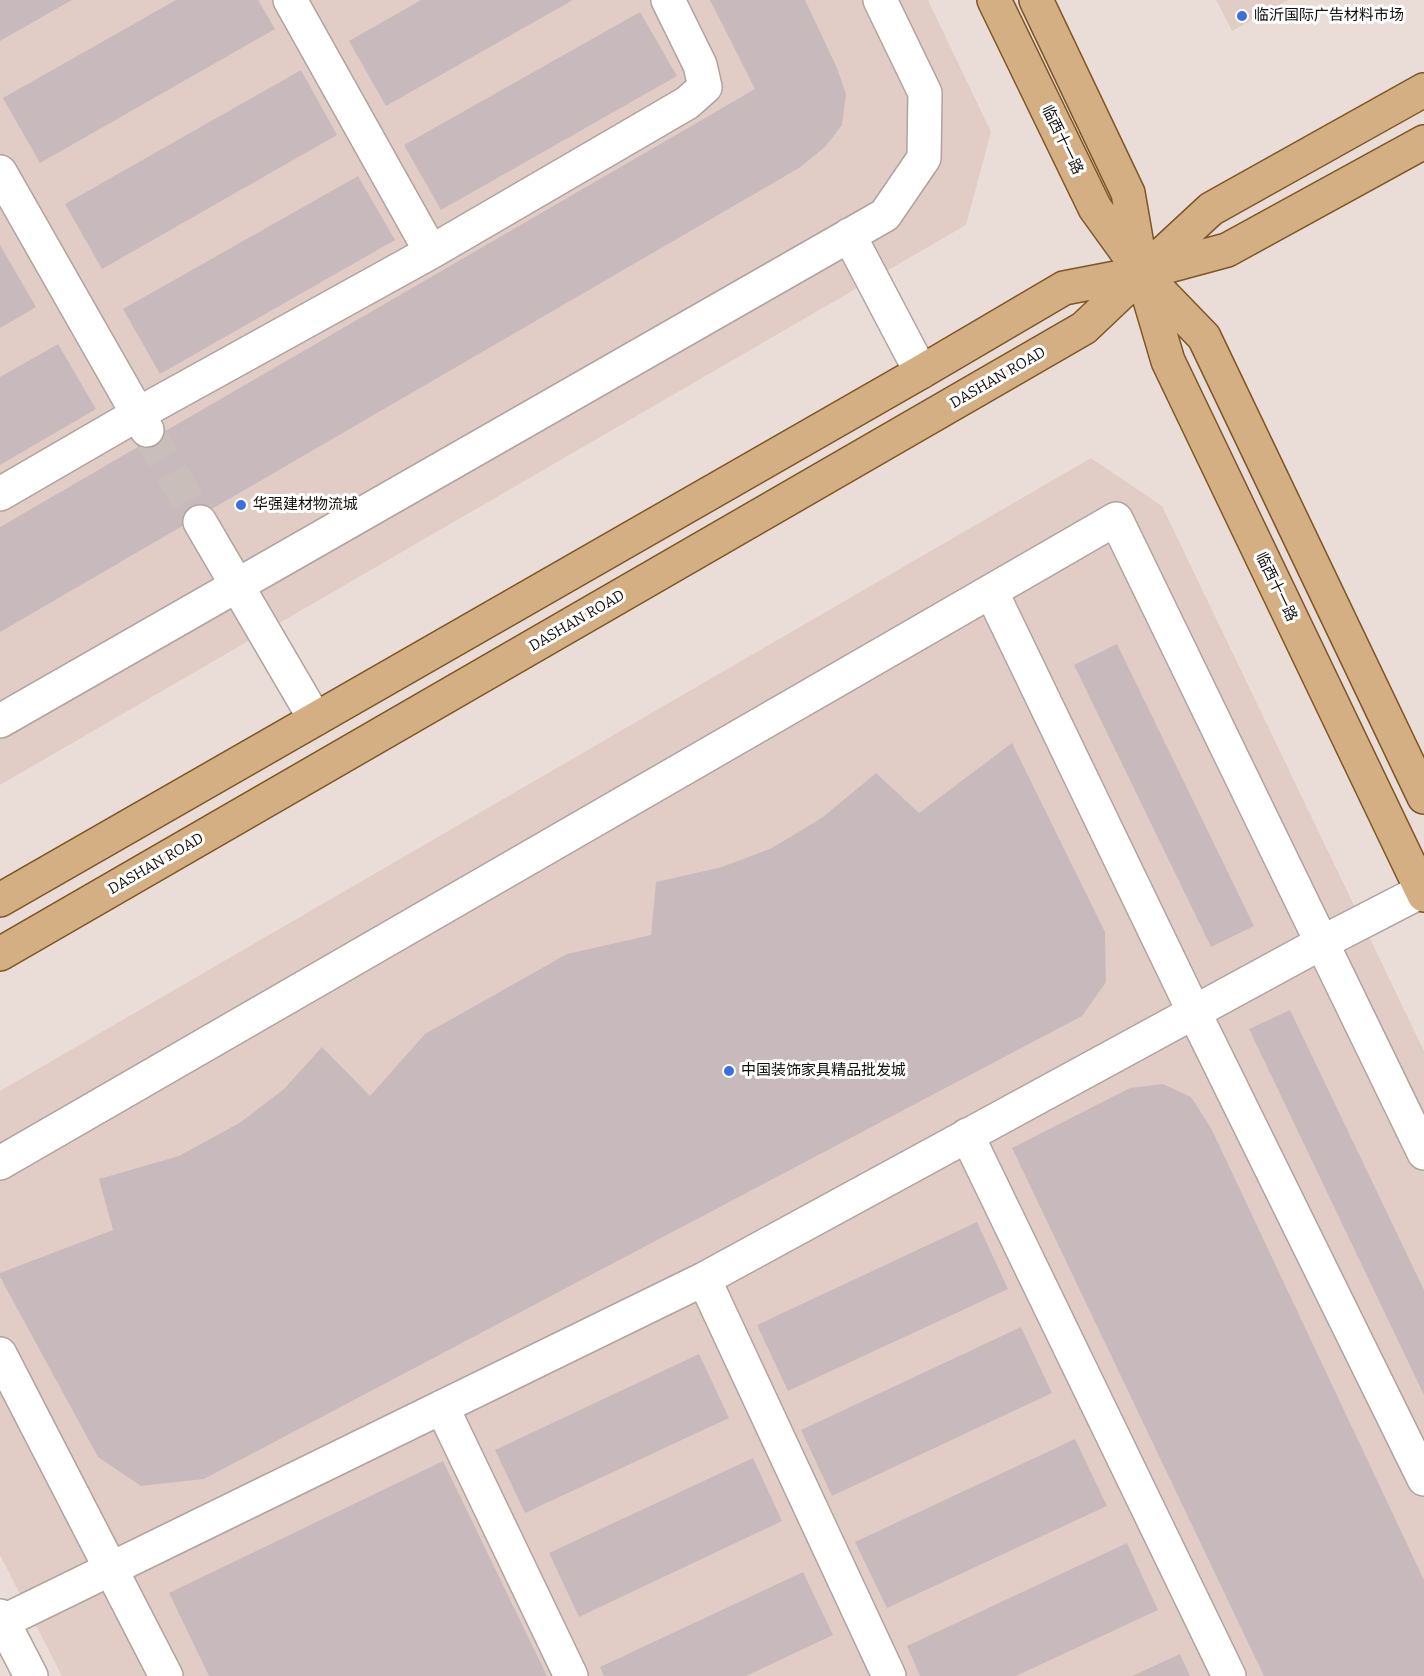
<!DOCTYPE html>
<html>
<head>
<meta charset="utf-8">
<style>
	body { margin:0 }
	canvas { display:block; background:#eaddd8 }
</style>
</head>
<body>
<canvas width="1424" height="1676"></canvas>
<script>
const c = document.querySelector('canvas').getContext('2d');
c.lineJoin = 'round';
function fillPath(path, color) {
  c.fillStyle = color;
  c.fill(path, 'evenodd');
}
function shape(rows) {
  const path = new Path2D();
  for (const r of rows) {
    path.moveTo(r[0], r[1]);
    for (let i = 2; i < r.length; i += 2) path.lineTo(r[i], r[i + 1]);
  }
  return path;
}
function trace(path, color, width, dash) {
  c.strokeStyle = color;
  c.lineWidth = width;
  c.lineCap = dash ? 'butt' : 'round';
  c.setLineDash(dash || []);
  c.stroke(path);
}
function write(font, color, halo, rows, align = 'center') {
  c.font = font + ' Bitter,"Noto Sans SC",serif';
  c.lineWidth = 6;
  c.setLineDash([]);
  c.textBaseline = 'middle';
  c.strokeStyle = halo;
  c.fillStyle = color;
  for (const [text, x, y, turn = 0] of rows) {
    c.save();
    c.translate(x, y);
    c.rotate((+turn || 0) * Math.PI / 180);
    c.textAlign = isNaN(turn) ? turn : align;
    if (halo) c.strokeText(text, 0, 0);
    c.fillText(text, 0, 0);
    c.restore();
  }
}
fillPath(shape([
	[0,0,928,0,991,132,966,225,0,785],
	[1216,0,1288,0,1232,31],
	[1091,458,1162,506,1424,1051,1424,1676,62,1676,0,1555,0,1091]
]), '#e2cdc6');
fillPath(shape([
	[0,0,72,0,0,41],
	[176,0,258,0,275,29,40,163,3,98],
	[421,0,573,0,386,106,349,41],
	[710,0,805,0,837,68,846,94,842,125,825,147,799,168,0,632,0,527,755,89],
	[640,12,677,76,441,210,404,145],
	[301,70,337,135,102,269,65,204],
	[358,176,395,240,160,374,123,309],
	[0,245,36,307,0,328],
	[58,344,96,409,0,465,0,377],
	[1117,644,1254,926,1211,947,1074,665],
	[1012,743,1105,932,1106,982,1082,1016,204,1479,141,1486,98,1457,0,1277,0,1273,113,1230,99,1179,179,1156,241,1122,284,1089,322,1047,370,1096,425,1034,567,954,651,935,656,882,722,867,772,848,823,817,876,773,919,813],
	[1290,1010,1424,1290,1424,1395,1249,1029],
	[1163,1084,1191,1097,1211,1128,1424,1580,1424,1676,1264,1676,1012,1148,1130,1088],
	[977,1222,1008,1289,788,1391,757,1325],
	[1021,1327,1052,1393,832,1496,801,1430],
	[699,1354,729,1418,525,1513,495,1450],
	[1075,1439,1107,1506,887,1608,855,1542],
	[753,1458,782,1521,579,1617,549,1553],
	[443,1461,547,1676,209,1676,169,1593],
	[1127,1543,1158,1610,1016,1676,920,1676,907,1646],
	[803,1572,833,1635,746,1676,604,1676,600,1667],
	[1180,1654,1190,1676,1132,1676]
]), '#c8babc');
trace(shape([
	[147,430,200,522]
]), '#cabeba', 33, [33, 16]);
const minor = shape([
	[290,0,431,252],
	[0,172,147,430],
	[849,235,921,372],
	[0,494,138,414,431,252,687,103,705,87,700,65,668,0],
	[200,522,315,719],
	[991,591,1194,1012,1424,1479],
	[0,721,885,215,924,158,925,93,880,0],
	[967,1135,1229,1676],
	[0,1163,1116,519,1424,1153],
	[704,1279,889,1676],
	[0,1354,166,1676],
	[442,1407,571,1676],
	[0,1616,31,1676],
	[0,1623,704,1279,1323,942,1422,891]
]);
const major = shape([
	[994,0,1095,208,1142,273,1168,361,1424,895],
	[1036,0,1128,193,1142,273,1204,337,1424,797],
	[0,900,921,372,1064,288,1142,273,1211,209,1424,90],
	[0,954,1084,328,1142,273,1227,250,1424,142]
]);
trace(minor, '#afa39f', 36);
trace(major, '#7e5524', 36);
trace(minor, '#fff', 33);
trace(major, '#d4af83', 33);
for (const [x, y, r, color] of [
	[1242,16,6,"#3970df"],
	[241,505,6,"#3970df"],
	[729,1071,6,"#3970df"]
]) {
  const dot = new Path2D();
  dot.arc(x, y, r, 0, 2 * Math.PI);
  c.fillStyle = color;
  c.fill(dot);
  trace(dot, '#fff', 2);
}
write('15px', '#130f0d', '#fff', [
	["临沂国际广告材料市场",1254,16],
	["华强建材物流城",253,505],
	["中国装饰家具精品批发城",741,1071]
], 'left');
write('15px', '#130f0d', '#fff', [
	["临西十一路",1062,140,64],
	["DASHAN ROAD",998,378,-30],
	["临西十一路",1276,587,64],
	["DASHAN ROAD",577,621,-30],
	["DASHAN ROAD",156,864,-30]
]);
</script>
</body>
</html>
